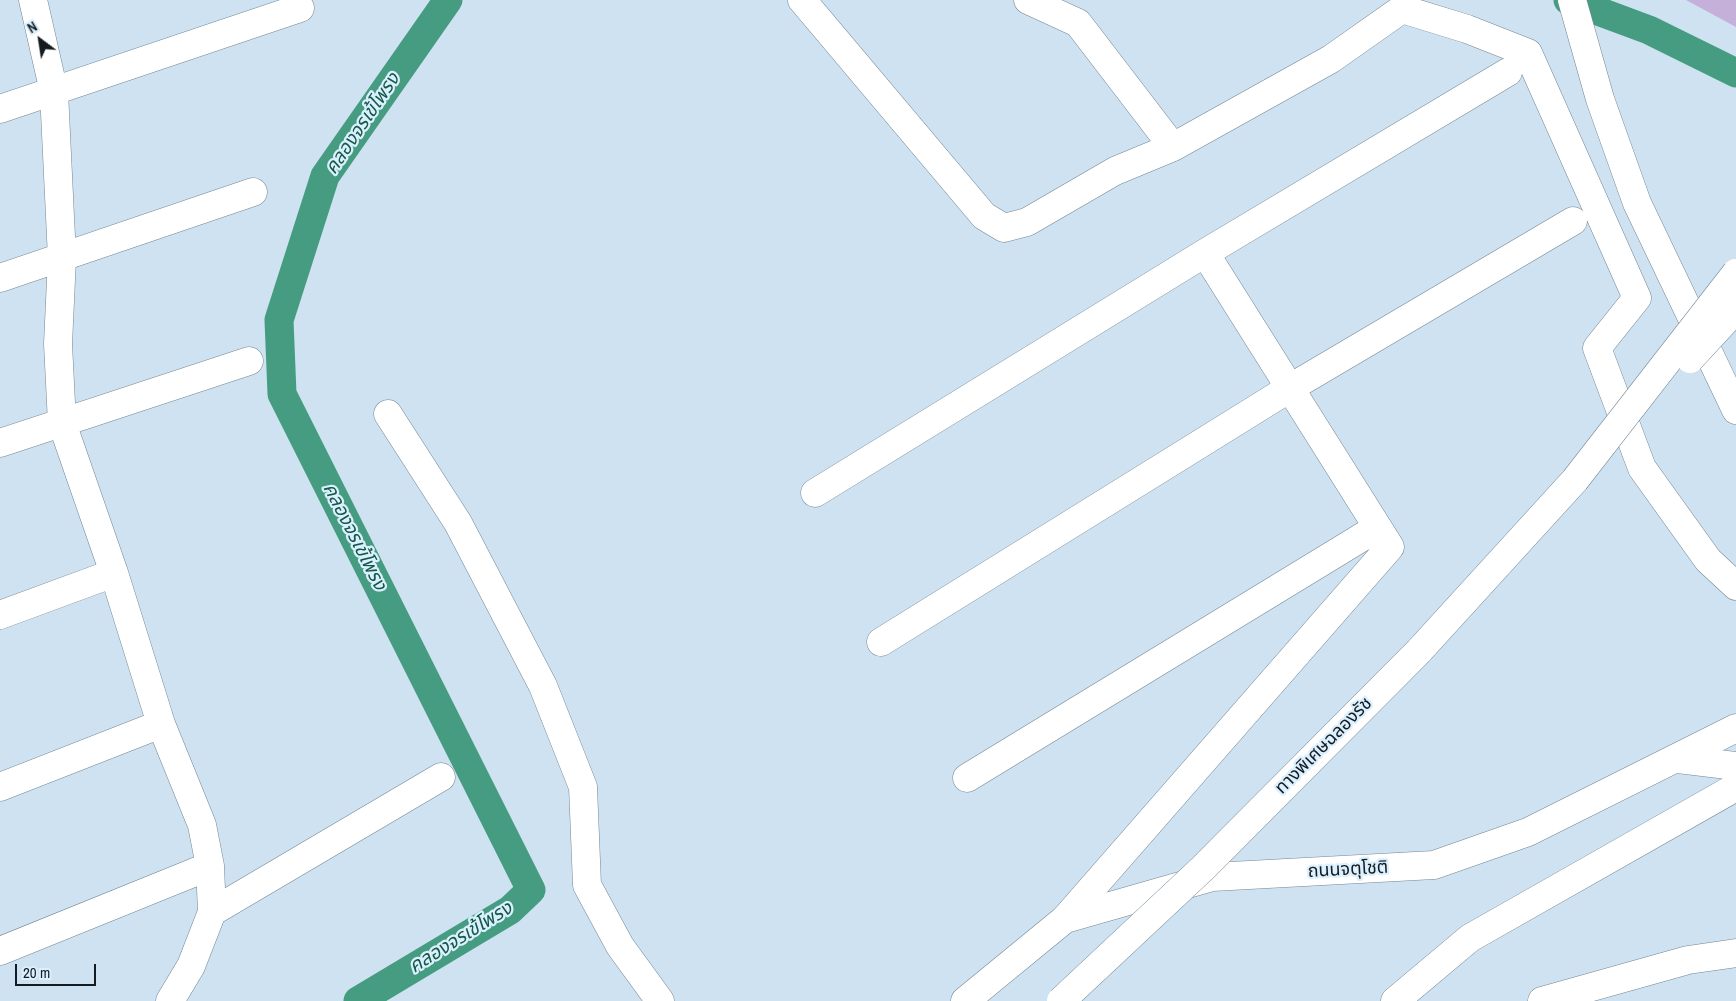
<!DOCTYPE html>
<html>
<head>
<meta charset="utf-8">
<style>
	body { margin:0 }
	#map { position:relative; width:1736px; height:1001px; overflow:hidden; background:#cee2f1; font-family:"Archivo Narrow",sans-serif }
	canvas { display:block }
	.north { position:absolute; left:15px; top:15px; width:50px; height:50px; -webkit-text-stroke:4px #dbf0fe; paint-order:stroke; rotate:329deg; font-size:14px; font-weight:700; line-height:20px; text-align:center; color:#141c21 }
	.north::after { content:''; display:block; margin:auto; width:18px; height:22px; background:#141c21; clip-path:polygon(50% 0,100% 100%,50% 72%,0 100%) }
	.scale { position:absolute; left:15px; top:964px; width:81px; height:22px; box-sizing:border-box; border:2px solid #141c21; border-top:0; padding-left:6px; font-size:15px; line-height:18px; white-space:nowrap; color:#141c21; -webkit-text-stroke:4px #dbf0fe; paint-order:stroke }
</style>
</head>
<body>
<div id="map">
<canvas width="1736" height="1001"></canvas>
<div class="north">N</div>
<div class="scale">20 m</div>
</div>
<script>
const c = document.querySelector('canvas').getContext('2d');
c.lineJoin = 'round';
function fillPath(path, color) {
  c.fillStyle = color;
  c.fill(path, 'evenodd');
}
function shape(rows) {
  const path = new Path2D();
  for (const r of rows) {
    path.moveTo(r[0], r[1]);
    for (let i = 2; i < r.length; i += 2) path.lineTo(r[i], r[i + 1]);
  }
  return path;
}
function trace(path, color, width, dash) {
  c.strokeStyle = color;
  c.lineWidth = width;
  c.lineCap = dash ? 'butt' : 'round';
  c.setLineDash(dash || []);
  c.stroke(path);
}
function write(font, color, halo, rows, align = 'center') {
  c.font = font + ' "Archivo Narrow","Noto Sans Thai",sans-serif';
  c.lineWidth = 4.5;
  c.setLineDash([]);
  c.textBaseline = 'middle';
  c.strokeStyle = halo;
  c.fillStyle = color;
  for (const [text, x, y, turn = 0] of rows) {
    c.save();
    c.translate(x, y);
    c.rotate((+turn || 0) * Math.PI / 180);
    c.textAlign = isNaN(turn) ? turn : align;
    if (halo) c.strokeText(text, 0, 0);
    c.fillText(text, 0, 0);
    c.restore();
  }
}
fillPath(shape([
	[1686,0,1736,0,1736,27]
]), '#c5b0da');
trace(shape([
	[1568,0,1649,30,1736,73],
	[358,1001,510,910,531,890,282,394,279,320,325,176,448,0]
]), '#459c80', 29);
const street = shape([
	[33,0,54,92,62,258,58,344,62,423,114,573,161,724,202,825,210,866,212,912,191,966,170,1001],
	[802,0,984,216,1004,228,1027,222,1115,171,1173,147,1331,59,1402,9,1467,29,1528,53,1637,298,1597,348,1642,468,1708,560,1736,586],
	[1028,0,1078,23,1173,147],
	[0,109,300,8],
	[0,278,253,192],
	[388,414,458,523,543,686,583,787,587,885,620,946,660,1001],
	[0,443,249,361],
	[815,493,1205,253,1508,72],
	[0,615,114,573],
	[881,642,1290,388,1573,221],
	[967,778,1377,528],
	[0,787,161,724],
	[212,912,441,777],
	[1065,919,1390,547,1205,253],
	[0,951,210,866]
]);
const secondary = shape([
	[1572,0,1600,99,1637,203,1736,410],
	[1678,759,1736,766],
	[965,1001,1065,919,1212,877,1434,865,1528,832,1736,728]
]);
const highway = shape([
	[1419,651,1575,480],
	[1395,1001,1470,938,1736,787],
	[1542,1001,1688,960,1736,953]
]);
trace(street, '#738693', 29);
trace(secondary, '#738693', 29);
trace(highway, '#738693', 29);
trace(street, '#fff', 28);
trace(secondary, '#fff', 28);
trace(highway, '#fff', 28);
const highwayBridge = shape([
	[1690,359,1736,309],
	[1575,480,1736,273],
	[1061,1001,1203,868,1419,651]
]);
trace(highwayBridge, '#738693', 29, []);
trace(highwayBridge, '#fff', 28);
write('18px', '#141c21', '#dbf0fe', [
	["ทางพิเศษฉลองรัช",1324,746,-45],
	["ถนนจตุโชติ",1348,870,-3]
]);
write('italic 19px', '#145945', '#dbf0fe', [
	["คลองจรเข้โพรง",363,124,-56],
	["คลองจรเข้โพรง",354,537,63],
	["คลองจรเข้โพรง",461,938,-32]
]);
</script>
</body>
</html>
